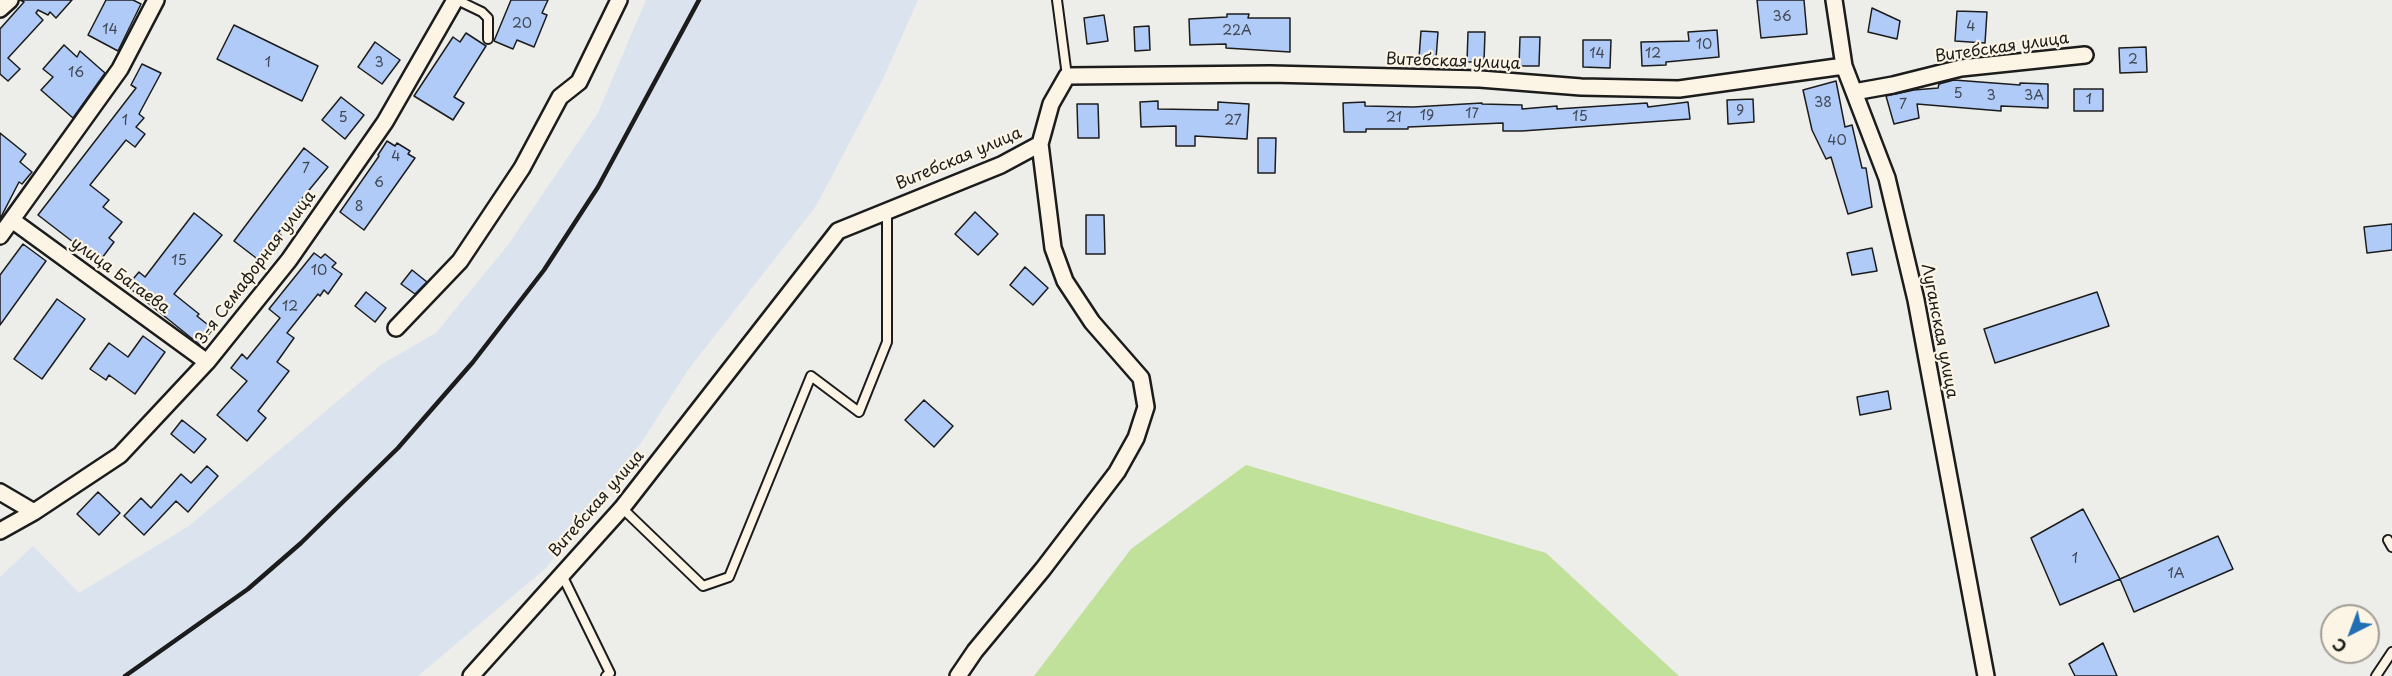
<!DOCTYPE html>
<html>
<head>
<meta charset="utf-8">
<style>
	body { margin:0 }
	#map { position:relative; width:2392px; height:676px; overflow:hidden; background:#edede9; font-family:"Playpen Sans",sans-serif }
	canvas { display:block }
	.north { position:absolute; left:2320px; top:604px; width:60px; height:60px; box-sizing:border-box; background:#fcf5e5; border:2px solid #a29e95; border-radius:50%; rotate:222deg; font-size:16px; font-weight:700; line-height:24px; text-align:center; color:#1c1c1c }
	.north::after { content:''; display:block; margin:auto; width:21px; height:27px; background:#1f6fb2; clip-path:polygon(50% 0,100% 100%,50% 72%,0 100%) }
</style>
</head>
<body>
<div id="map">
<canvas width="2392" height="676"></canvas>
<div class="north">С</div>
</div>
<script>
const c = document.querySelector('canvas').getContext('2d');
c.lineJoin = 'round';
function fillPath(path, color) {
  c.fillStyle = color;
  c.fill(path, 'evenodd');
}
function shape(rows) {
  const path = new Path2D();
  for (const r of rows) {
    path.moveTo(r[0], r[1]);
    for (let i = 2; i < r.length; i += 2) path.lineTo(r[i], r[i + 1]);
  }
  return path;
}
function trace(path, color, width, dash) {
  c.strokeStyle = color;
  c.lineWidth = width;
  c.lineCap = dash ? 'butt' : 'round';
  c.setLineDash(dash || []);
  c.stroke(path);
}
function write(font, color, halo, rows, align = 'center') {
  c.font = font + ' "Playpen Sans",sans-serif';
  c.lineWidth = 4.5;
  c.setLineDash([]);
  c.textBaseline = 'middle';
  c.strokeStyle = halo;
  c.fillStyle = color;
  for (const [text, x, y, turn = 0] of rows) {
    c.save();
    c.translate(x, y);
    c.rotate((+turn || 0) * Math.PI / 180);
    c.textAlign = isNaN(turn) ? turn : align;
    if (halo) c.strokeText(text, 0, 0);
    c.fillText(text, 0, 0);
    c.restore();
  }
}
fillPath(shape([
	[646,0,918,0,882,81,816,206,688,370,641,443,546,568,418,676,0,676,0,577,33,546,79,593,189,526,382,364,436,333,508,245,598,113]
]), '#dbe3ee');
fillPath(shape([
	[1246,465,1546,553,1679,676,1034,676,1131,549]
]), '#bfe19a');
const building = shape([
	[20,0,72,0,56,18,50,12,48,15,38,10,36,13,43,20,8,58,20,69,8,81,0,74,0,29,24,2,20,0],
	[106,0,133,0,141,4,118,51,88,35,106,0],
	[511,0,548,0,542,13,547,15,534,47,517,40,513,49,494,41,511,0],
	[1757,0,1804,0,1807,34,1761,38,1757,0],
	[1872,8,1900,21,1897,39,1868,32,1872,8],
	[1957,11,1987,12,1985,43,1955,41,1957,11],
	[1227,14,1249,14,1248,18,1290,18,1290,52,1226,48,1226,44,1190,45,1189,19,1227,17,1227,14],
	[1104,15,1108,41,1087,44,1084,18,1104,15],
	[234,25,318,66,302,101,217,59,234,25],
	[1149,26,1150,50,1135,51,1134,27,1149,26],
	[1717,30,1719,57,1666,62,1666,65,1642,66,1641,42,1689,41,1688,32,1717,30],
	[1421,31,1438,32,1436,59,1419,58,1421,31],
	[1468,32,1485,32,1484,62,1467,62,1468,32],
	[466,33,486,46,454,97,464,103,453,120,414,96,453,37,460,42,466,33],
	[1520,37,1540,37,1539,66,1519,66,1520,37],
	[1583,40,1611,40,1610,68,1583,67,1583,40],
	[375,42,400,60,382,84,358,67,375,42],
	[64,45,77,57,80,51,105,73,73,118,41,90,53,77,43,69,64,45],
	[2146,47,2147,72,2120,73,2119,48,2146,47],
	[142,64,161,73,139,114,144,118,136,127,145,134,135,147,126,140,90,185,109,200,103,207,122,222,109,238,114,242,99,262,38,215,136,88,131,85,142,64],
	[1954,80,2020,85,2020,83,2048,84,2048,108,2001,106,2001,111,1917,104,1919,118,1894,124,1886,96,1914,90,1938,88,1939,84,1954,80],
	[1836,81,1845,127,1852,125,1862,168,1866,168,1872,207,1848,214,1831,157,1826,159,1812,130,1803,90,1836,81],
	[2074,89,2103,89,2103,111,2074,111,2074,89],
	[341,97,364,115,345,139,322,120,341,97],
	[1753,99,1754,122,1728,124,1727,100,1753,99],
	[1158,101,1158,109,1218,110,1218,102,1249,104,1247,139,1195,136,1195,146,1176,146,1176,126,1141,127,1140,102,1158,101],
	[1365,102,1365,106,1413,107,1482,103,1482,104,1522,105,1522,109,1557,106,1557,109,1647,103,1648,107,1688,102,1690,119,1522,131,1503,131,1503,123,1408,127,1408,129,1366,129,1366,132,1344,132,1343,103,1365,102],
	[1077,104,1098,104,1099,138,1078,138,1077,104],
	[0,133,26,154,20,162,32,172,22,184,19,182,0,219,0,133],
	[1258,138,1276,138,1275,173,1258,173,1258,138],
	[387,141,395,146,397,143,410,151,408,154,415,158,364,230,340,212,379,156,378,155,387,141],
	[304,148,328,167,296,206,298,207,278,233,281,235,260,261,234,241,304,148],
	[975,212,998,234,978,255,955,234,975,212],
	[194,213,222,235,174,294,199,314,197,316,213,329,200,345,127,286,139,272,145,277,194,213],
	[1086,215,1104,215,1105,254,1086,254,1086,215],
	[2392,224,2392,250,2367,253,2364,227,2392,224],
	[23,244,46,261,0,325,0,275,23,244],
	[1872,248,1877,271,1852,275,1847,253,1872,248],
	[314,253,321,258,325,254,336,263,332,267,342,274,328,294,324,290,320,296,318,294,287,333,294,338,277,362,289,371,258,411,266,418,247,441,217,415,247,381,231,368,242,354,247,359,280,318,269,309,314,253],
	[1025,267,1048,288,1033,305,1010,285,1025,267],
	[412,270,427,282,415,294,401,284,412,270],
	[366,292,386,308,375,322,355,306,366,292],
	[2097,292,2109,326,1995,363,1984,329,2097,292],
	[57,299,85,319,42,379,14,359,57,299],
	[143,336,165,352,135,394,109,375,106,380,90,369,109,343,128,357,143,336],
	[1888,391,1891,409,1860,415,1857,397,1888,391],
	[924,400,953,426,934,447,905,420,924,400],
	[182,420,206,439,194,453,171,434,182,420],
	[207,466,218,476,188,512,176,501,144,535,124,516,141,498,151,508,181,474,191,483,207,466],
	[98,492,120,513,99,535,77,514,98,492],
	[2083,509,2120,579,2060,605,2031,538,2083,509],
	[2218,536,2233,569,2134,612,2120,579,2218,536],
	[2103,643,2117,676,2075,676,2069,664,2103,643]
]);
fillPath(building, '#b0cbf8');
trace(building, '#1c1c1c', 1.5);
const lane = shape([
	[457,0,482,12,488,18,488,39],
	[1057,0,1067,76],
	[622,508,703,586,729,577,811,376,859,412,887,342,887,209],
	[2388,540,2392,547],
	[561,573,610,673,606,676],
	[2376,676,2392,652]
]);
const street = shape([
	[1834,0,1844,66,1887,178,1916,300,1986,676],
	[0,9,10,0],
	[1854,92,1893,85,1961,68,2085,55],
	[12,220,207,362],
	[0,236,120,69,156,0],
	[396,328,460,261,522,168,560,97,579,82,619,0],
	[0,492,34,512],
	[0,531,34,512,120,455,207,362,289,260,385,122,455,0],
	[471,676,622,508,838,231,1001,165,1040,144,1051,104,1067,76,1270,74,1480,79,1581,87,1679,89,1844,66],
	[958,676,975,651,1043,569,1117,472,1136,438,1146,407,1141,378,1092,322,1065,281,1053,248,1040,144]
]);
trace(lane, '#1c1c1c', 12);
trace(street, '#1c1c1c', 20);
trace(lane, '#fcf5e5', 8);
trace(street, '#fcf5e5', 15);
trace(shape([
	[125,676,248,589,301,543,398,448,473,362,544,270,598,187,699,0]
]), '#1c1c1c', 4.5);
write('14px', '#414853', null, [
	["36",1782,17],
	["20",522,24],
	["4",1971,27],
	["14",110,30],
	["22А",1237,31],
	["10",1704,45],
	["14",1597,54],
	["12",1653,54],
	["2",2133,60],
	["1",268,63],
	["3",379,63],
	["16",76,73],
	["5",1958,94],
	["3",1991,96],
	["3А",2034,96],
	["1",2089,100],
	["38",1823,103],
	["7",1903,105],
	["9",1740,111],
	["17",1472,114],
	["19",1427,116],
	["15",1580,117],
	["5",343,118],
	["21",1394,118],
	["1",125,121],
	["27",1233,121],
	["40",1837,141],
	["4",396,157],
	["7",306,169],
	["6",379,183],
	["8",359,207],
	["15",179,261],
	["10",319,271],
	["12",290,307],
	["1",2075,559],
	["1А",2176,574]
]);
write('16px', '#1c1c1c', '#fcf5e5', [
	["Витебская улица",2002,48,-8],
	["Витебская улица",1453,62,2],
	["Витебская улица",959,159,-23],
	["3-я Семафорная улица",256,268,-53],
	["улица Багаева",120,276,36],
	["Луганская улица",1939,331,79],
	["Витебская улица",597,504,-49]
]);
</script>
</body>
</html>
